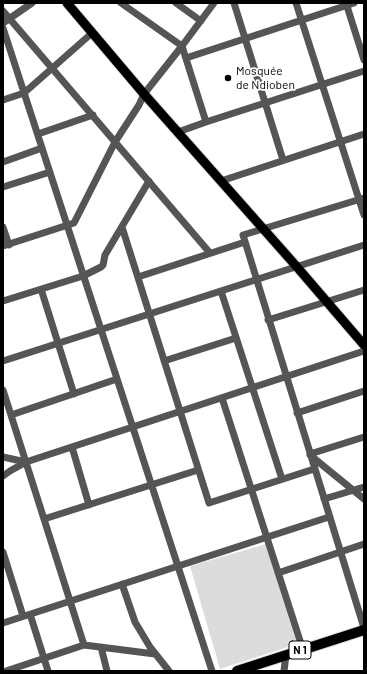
<!DOCTYPE html>
<html>
<head>
<meta charset="utf-8">
<style>
	body { margin:0 }
	#map { position:relative; width:367px; height:674px; overflow:hidden; background:#fff; font-family:Barlow,sans-serif }
	canvas { display:block }
	.frame { position:absolute; inset:0; border:4px solid #000; pointer-events:none }
</style>
</head>
<body>
<div id="map">
<canvas width="367" height="674"></canvas>
<div class="frame"></div>
</div>
<script>
const c = document.querySelector('canvas').getContext('2d');
c.lineJoin = 'round';
function fillPath(path, color) {
  c.fillStyle = color;
  c.fill(path, 'evenodd');
}
function shape(rows) {
  const path = new Path2D();
  for (const r of rows) {
    path.moveTo(r[0], r[1]);
    for (let i = 2; i < r.length; i += 2) path.lineTo(r[i], r[i + 1]);
  }
  return path;
}
function trace(path, color, width, dash) {
  c.strokeStyle = color;
  c.lineWidth = width;
  c.lineCap = dash ? 'butt' : 'round';
  c.setLineDash(dash || []);
  c.stroke(path);
}
function write(font, color, halo, rows, align = 'center') {
  c.font = font + ' Barlow,sans-serif';
  c.lineWidth = 3.5;
  c.setLineDash([]);
  c.textBaseline = 'middle';
  c.strokeStyle = halo;
  c.fillStyle = color;
  for (const [text, x, y, turn = 0] of rows) {
    c.save();
    c.translate(x, y);
    c.rotate((+turn || 0) * Math.PI / 180);
    c.textAlign = isNaN(turn) ? turn : align;
    if (halo) c.strokeText(text, 0, 0);
    c.fillText(text, 0, 0);
    c.restore();
  }
}
fillPath(shape([
	[266,544,297,644,220,669,190,566]
]), '#dcdcdc');
const major = shape([
	[67,3,144,94,297,267,364,345]
]);
const highway = shape([
	[237,671,364,630]
]);
trace(major, '#dbdbdb', 11);
trace(highway, '#dbdbdb', 12);
trace(shape([
	[121,3,182,46,206,122],
	[176,3,201,21],
	[234,3,283,160],
	[296,3,364,215],
	[346,3,364,60],
	[3,11,210,253],
	[3,23,32,3],
	[3,28,212,671],
	[186,58,354,3],
	[3,100,24,93,92,33],
	[178,132,206,122,364,71],
	[38,134,93,115],
	[3,162,42,148],
	[221,181,364,134],
	[3,187,50,172],
	[364,198,243,235,364,628],
	[3,227,9,245],
	[122,227,209,503,314,469],
	[3,246,74,223,115,142,139,105,144,94,182,46,214,3],
	[138,277,245,242],
	[41,289,74,394],
	[221,291,282,479],
	[3,301,83,276,101,267,103,265,105,255,149,181],
	[268,320,364,290],
	[3,361,364,245],
	[164,361,236,338],
	[3,390,84,645],
	[222,398,303,650],
	[297,413,364,391],
	[11,415,117,379],
	[72,447,89,505],
	[310,454,364,437],
	[310,455,364,499],
	[3,457,26,462],
	[3,476,10,471,26,462,364,351],
	[324,499,364,487],
	[44,519,198,470],
	[3,552,23,616],
	[278,573,364,544],
	[122,584,135,622,150,647,169,671],
	[30,614,48,671],
	[3,623,329,517],
	[101,647,107,671],
	[6,671,84,645,155,654],
	[284,671,286,655]
]), '#555', 7);
trace(major, '#000', 9);
trace(highway, '#000', 10);
for (const [x, y, r, color] of [
	[228,78,4,"#000"]
]) {
  const dot = new Path2D();
  dot.arc(x, y, r, 0, 2 * Math.PI);
  c.fillStyle = color;
  c.fill(dot);
  trace(dot, '#fff', 1.5);
}
for (const [x, y, w] of [
	[300,650,22]
]) {
  const box = new Path2D();
  box.roundRect(x - w / 2, y - 9, w, 18, 3);
  c.fillStyle = '#fff';
  c.fill(box);
  trace(box, '#000', 1);
}
write('bold 11px', '#000', null, [
	["N 1",300,650]
]);
write('12px', '#000', '#fff', [
	["Mosquée",236,71],
	["de Ndioben",236,85]
], 'left');
</script>
</body>
</html>
